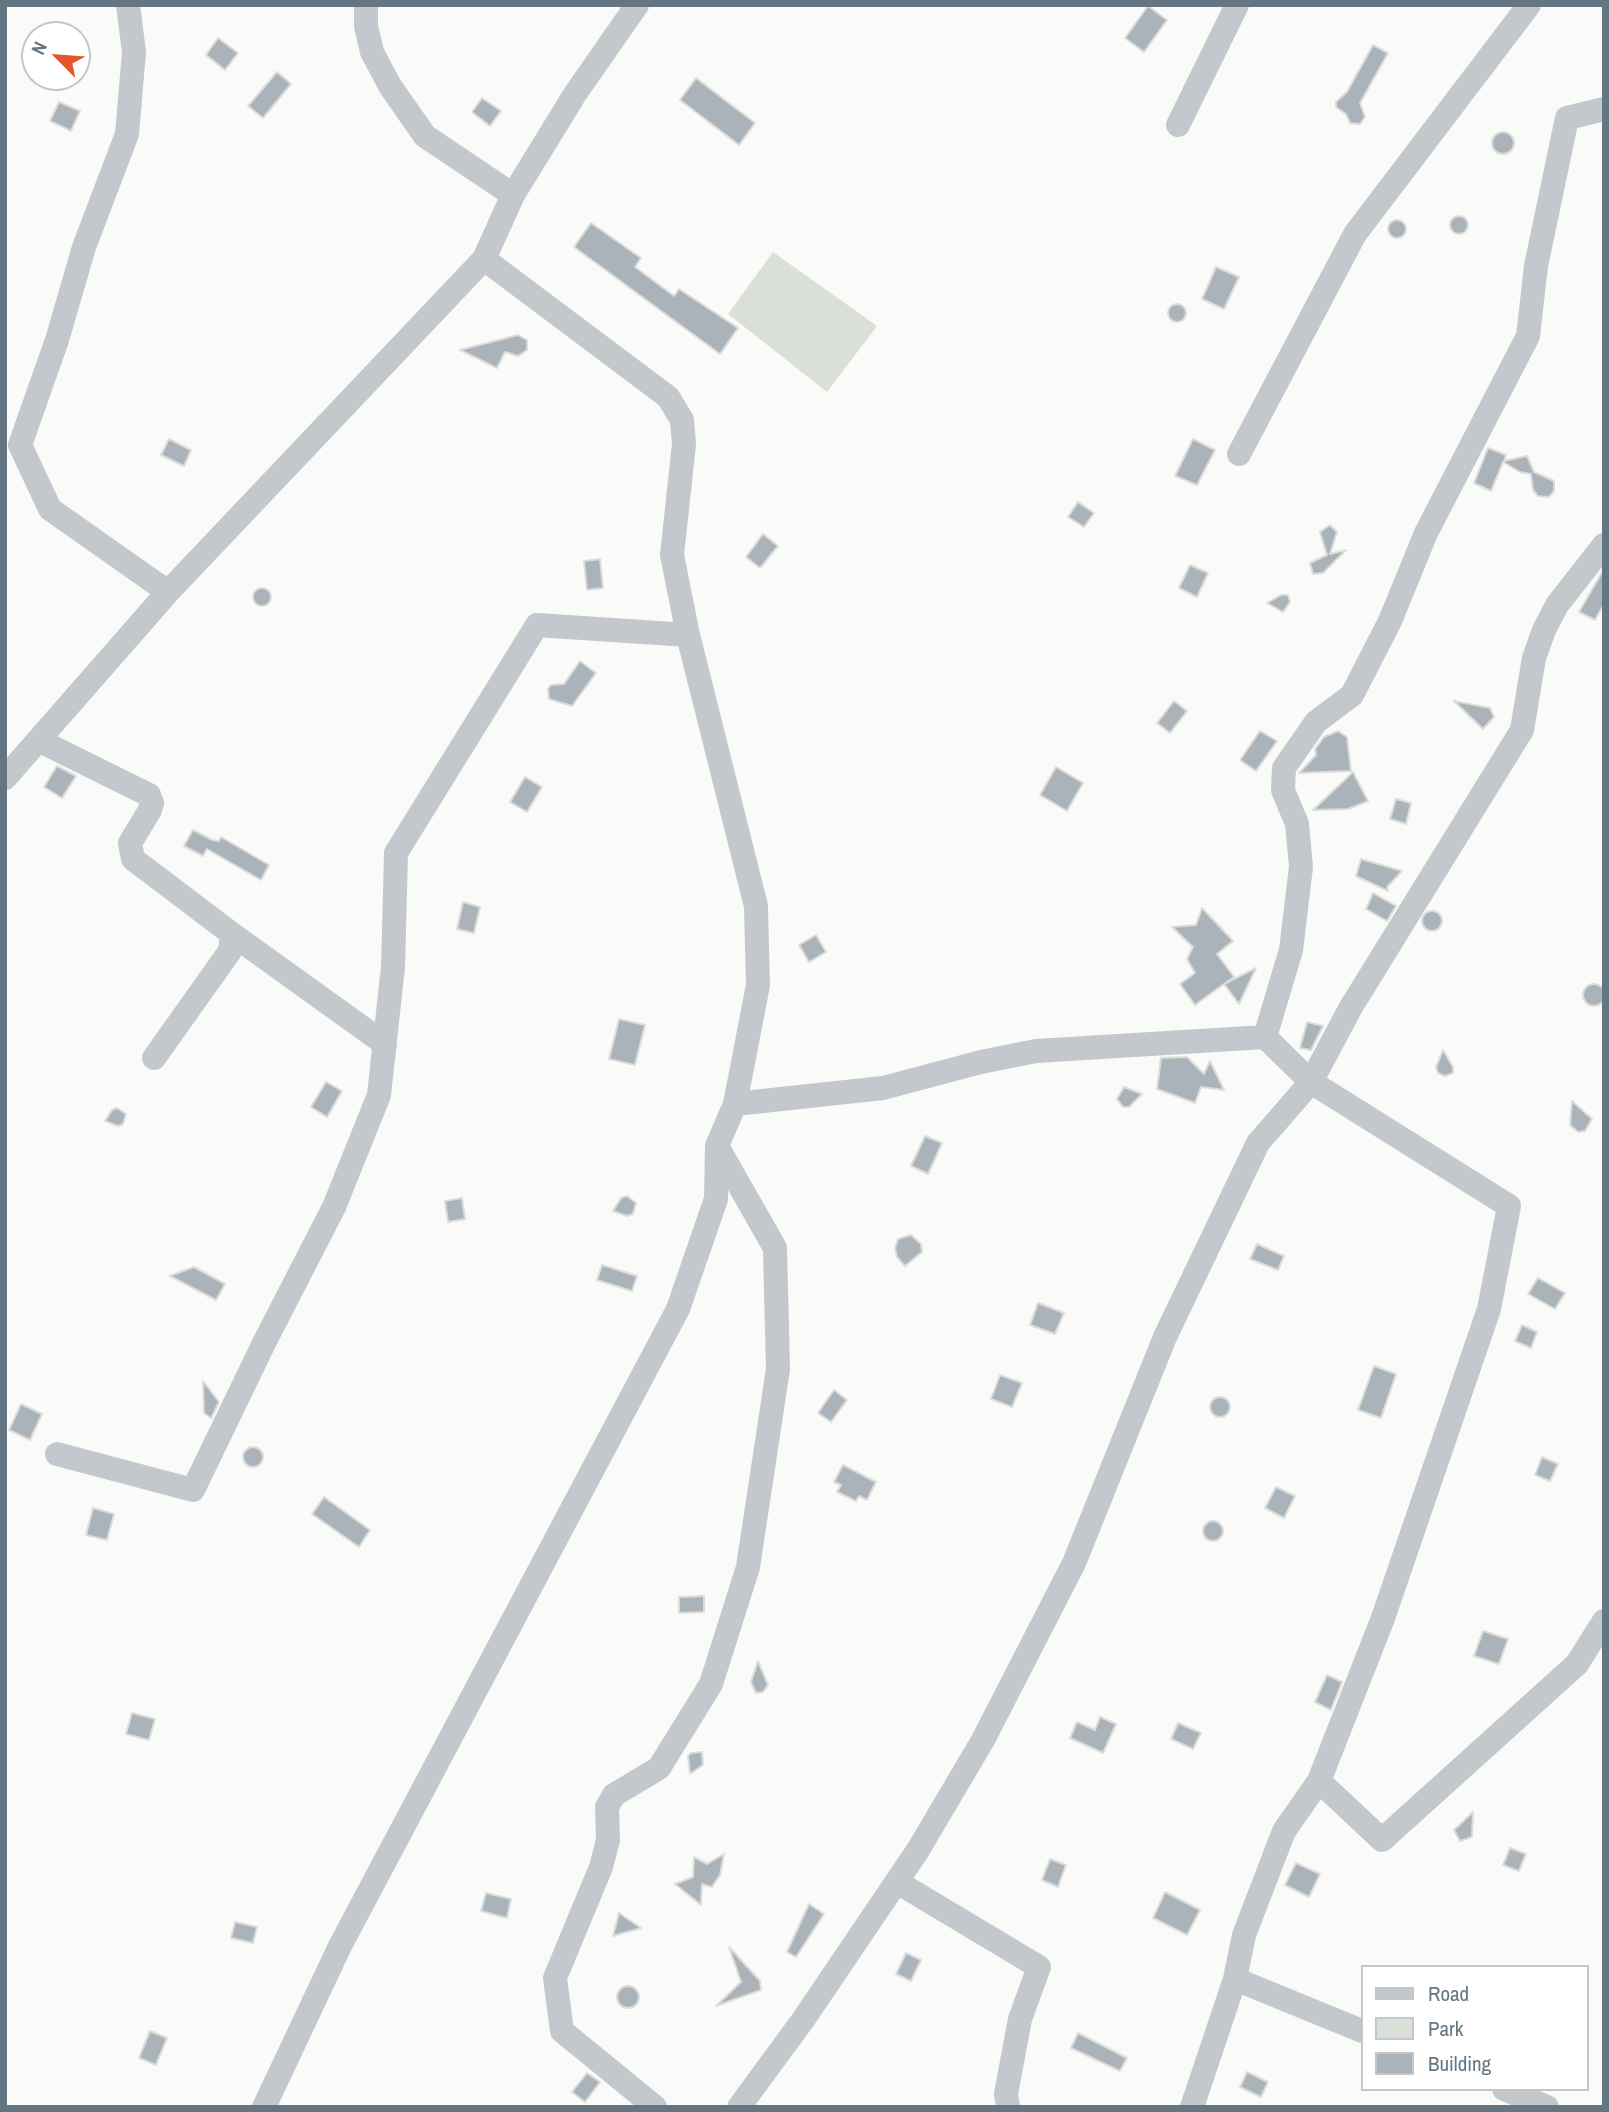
<!DOCTYPE html>
<html>
<head>
<meta charset="utf-8">
<style>
	body { margin:0 }
	#map { position:relative; width:1609px; height:2112px; overflow:hidden; background:#fafaf8; font-family:"Archivo Narrow",sans-serif }
	canvas { display:block }
	.frame { position:absolute; inset:0; border:7px solid #657683; pointer-events:none }
	.legend { position:absolute; left:1361px; top:1965px; width:228px; height:126px; box-sizing:border-box; background:#fff; border:2px solid #c1c8cd; margin:0; padding:9px 12px; list-style:none; font-size:21px; color:#657683 }
	.legend li { display:flex; align-items:center; gap:14px; height:35px }
	.legend b { width:35px; border:2px solid #c1c8cd }
	.north { position:absolute; left:21px; top:21px; width:70px; height:70px; box-sizing:border-box; background:#fff; border:2px solid #c1c8cd; border-radius:50%; rotate:295deg; font-size:19px; font-weight:700; line-height:28px; text-align:center; color:#657683 }
	.north::after { content:''; display:block; margin:auto; width:24px; height:32px; background:#e4572e; clip-path:polygon(50% 0,100% 100%,50% 72%,0 100%) }
</style>
</head>
<body>
<div id="map">
<canvas width="1609" height="2112"></canvas>
<div class="frame"></div>
<ul class="legend">
<li><b style="height:9px;background:#c3c8cc"></b>Road</li>
<li><b style="height:19px;background:#dadfd7"></b>Park</li>
<li><b style="height:19px;background:#aab3b9"></b>Building</li>
</ul>
<div class="north">N</div>
</div>
<script>
const c = document.querySelector('canvas').getContext('2d');
c.lineJoin = 'round';
function fillPath(path, color) {
  c.fillStyle = color;
  c.fill(path, 'evenodd');
}
function shape(rows) {
  const path = new Path2D();
  for (const r of rows) {
    if (r.length === 3) {
      path.moveTo(r[0] + r[2], r[1]);
      path.arc(r[0], r[1], r[2], 0, 2 * Math.PI);
      continue;
    }
    path.moveTo(r[0], r[1]);
    for (let i = 2; i < r.length; i += 2) path.lineTo(r[i], r[i + 1]);
  }
  return path;
}
function trace(path, color, width, dash) {
  c.strokeStyle = color;
  c.lineWidth = width;
  c.lineCap = dash ? 'butt' : 'round';
  c.setLineDash(dash || []);
  c.stroke(path);
}
fillPath(shape([
	[773,252,877,326,827,392,728,314]
]), '#dadfd7');
const building = shape([
	[1148,6,1167,20,1144,52,1125,38,1148,6],
	[218,38,238,53,225,70,206,55,218,38],
	[1373,45,1388,53,1360,103,1365,117,1360,124,1350,123,1346,114,1336,107,1336,102,1347,92,1373,45],
	[277,72,291,84,263,118,248,106,277,72],
	[696,78,755,123,739,145,680,100,696,78],
	[482,98,501,111,490,126,472,112,482,98],
	[59,102,80,111,71,131,50,121,59,102],
	[1503,143,11],
	[1459,225,9],
	[1397,229,9],
	[591,223,641,258,635,267,674,296,679,289,738,328,720,354,574,247,591,223],
	[1216,267,1239,277,1224,309,1202,299,1216,267],
	[1177,313,9],
	[518,335,527,340,527,350,518,356,505,352,497,368,460,350,518,335],
	[169,439,191,450,184,466,161,455,169,439],
	[1193,439,1215,450,1197,485,1175,476,1193,439],
	[1488,448,1506,455,1504,461,1527,456,1534,472,1554,481,1554,491,1549,497,1538,496,1533,490,1531,474,1520,472,1503,462,1491,491,1474,483,1488,448],
	[1078,502,1094,513,1084,527,1068,517,1078,502],
	[1330,525,1337,532,1330,554,1346,550,1323,573,1313,574,1310,563,1327,555,1320,532,1330,525],
	[763,534,778,546,760,568,746,557,763,534],
	[600,559,603,588,587,590,584,561,600,559],
	[1190,565,1208,573,1197,597,1179,588,1190,565],
	[1604,569,1604,604,1595,620,1579,612,1604,569],
	[262,597,9],
	[1281,595,1288,595,1290,602,1283,612,1267,603,1281,595],
	[580,661,596,673,572,706,549,699,548,689,551,685,564,684,580,661],
	[1174,701,1187,711,1170,733,1157,723,1174,701],
	[1454,701,1490,708,1494,717,1483,729,1454,701],
	[1260,731,1277,741,1256,771,1240,760,1260,731],
	[1338,731,1347,737,1351,771,1299,773,1316,755,1315,749,1324,737,1338,731],
	[57,766,76,776,62,798,44,787,57,766],
	[1056,767,1083,783,1067,811,1040,795,1056,767],
	[1353,772,1368,801,1348,809,1313,810,1353,772],
	[525,777,542,787,527,812,510,802,525,777],
	[1396,799,1411,803,1406,824,1390,819,1396,799],
	[193,830,212,840,219,841,221,837,269,865,261,880,207,849,203,856,184,846,193,830],
	[1361,859,1378,864,1402,871,1387,887,1388,891,1356,876,1361,859],
	[1373,893,1396,906,1387,921,1366,909,1373,893],
	[463,902,480,907,474,933,457,929,463,902],
	[1202,908,1233,941,1217,954,1234,977,1224,984,1256,968,1239,1004,1224,984,1195,1005,1180,984,1195,973,1187,959,1193,947,1172,927,1196,925,1202,908],
	[1432,921,10],
	[816,935,826,952,809,962,799,945,816,935],
	[1594,995,11],
	[619,1019,645,1025,635,1065,609,1059,619,1019],
	[1307,1022,1323,1026,1311,1050,1300,1048,1307,1022],
	[1443,1050,1453,1067,1453,1073,1445,1076,1438,1073,1436,1067,1443,1050],
	[1187,1057,1204,1074,1210,1061,1224,1090,1201,1087,1195,1103,1157,1089,1161,1058,1187,1057],
	[326,1082,342,1091,327,1117,311,1107,326,1082],
	[1124,1087,1142,1094,1129,1107,1123,1107,1117,1099,1124,1087],
	[1572,1101,1592,1119,1585,1131,1578,1132,1570,1125,1572,1101],
	[117,1108,126,1114,123,1124,118,1126,105,1121,112,1110,117,1108],
	[925,1136,942,1143,928,1174,911,1166,925,1136],
	[627,1196,636,1203,633,1214,627,1216,613,1211,621,1198,627,1196],
	[462,1198,465,1219,448,1222,445,1201,462,1198],
	[911,1235,921,1244,922,1252,905,1266,897,1257,895,1248,898,1239,911,1235],
	[1257,1244,1284,1256,1278,1270,1250,1259,1257,1244],
	[602,1265,637,1276,632,1291,597,1280,602,1265],
	[194,1267,225,1284,216,1300,170,1276,194,1267],
	[1538,1278,1565,1293,1555,1309,1528,1294,1538,1278],
	[1038,1303,1064,1313,1055,1334,1030,1325,1038,1303],
	[1522,1325,1537,1332,1531,1348,1515,1341,1522,1325],
	[1374,1366,1396,1374,1381,1418,1358,1410,1374,1366],
	[1000,1375,1022,1383,1012,1407,991,1399,1000,1375],
	[203,1381,219,1402,211,1418,204,1413,203,1381],
	[834,1390,847,1400,831,1422,818,1413,834,1390],
	[1220,1407,10],
	[21,1404,42,1414,30,1440,9,1430,21,1404],
	[253,1457,10],
	[1542,1457,1558,1464,1550,1481,1535,1475,1542,1457],
	[843,1465,876,1482,867,1500,859,1496,856,1501,837,1492,841,1485,834,1482,843,1465],
	[1276,1487,1295,1496,1284,1518,1265,1508,1276,1487],
	[324,1497,370,1530,359,1547,312,1514,324,1497],
	[93,1508,114,1514,107,1540,86,1535,93,1508],
	[1213,1531,10],
	[704,1596,704,1612,679,1613,679,1597,704,1596],
	[1483,1631,1508,1639,1499,1664,1474,1656,1483,1631],
	[758,1661,768,1685,763,1692,756,1693,751,1682,758,1661],
	[1327,1675,1342,1682,1331,1710,1315,1702,1327,1675],
	[132,1713,155,1719,149,1740,126,1734,132,1713],
	[1100,1717,1116,1724,1103,1753,1070,1738,1077,1722,1095,1730,1100,1717],
	[1178,1723,1201,1733,1193,1749,1171,1739,1178,1723],
	[702,1752,703,1765,690,1774,688,1756,691,1753,702,1752],
	[1473,1812,1472,1837,1460,1841,1454,1830,1473,1812],
	[1510,1848,1526,1854,1519,1871,1503,1865,1510,1848],
	[724,1854,720,1875,712,1887,702,1884,701,1905,675,1884,693,1877,694,1857,707,1864,724,1854],
	[1050,1859,1066,1865,1058,1887,1042,1880,1050,1859],
	[1296,1863,1320,1874,1309,1897,1285,1885,1296,1863],
	[1165,1892,1200,1910,1187,1935,1153,1918,1165,1892],
	[486,1893,511,1899,507,1918,481,1911,486,1893],
	[809,1904,824,1914,796,1957,787,1952,809,1904],
	[619,1913,641,1928,613,1936,619,1913],
	[235,1922,257,1927,253,1943,231,1938,235,1922],
	[729,1947,760,1981,761,1990,716,2006,741,1982,729,1947],
	[906,1953,921,1960,911,1981,896,1974,906,1953],
	[628,1997,11],
	[150,2031,167,2038,156,2065,139,2058,150,2031],
	[1078,2033,1127,2058,1120,2071,1071,2048,1078,2033],
	[1247,2072,1268,2082,1261,2097,1240,2087,1247,2072],
	[587,2073,600,2082,585,2102,572,2092,587,2073]
]);
fillPath(building, '#aab3b9');
trace(building, '#dcdcda', 2);
trace(shape([
	[128,5,134,52,127,134,84,247,57,340,20,445,50,509,168,592],
	[366,5,366,26,372,52,390,86,425,136,513,195],
	[1178,125,1237,5],
	[1239,454,1355,234,1529,5],
	[38,740,149,795,152,803,150,810,130,843,133,859,232,934,230,951,154,1058],
	[5,778,168,592,484,259,513,195,575,94,637,5],
	[232,934,385,1044],
	[1265,1037,1291,950,1301,867,1297,824,1283,790,1284,768,1316,722,1352,695,1390,621,1426,533,1528,336,1536,266,1567,118,1604,109],
	[735,1104,883,1088,981,1062,1036,1051,1265,1037,1311,1082,1509,1206,1489,1309,1383,1618,1319,1781,1284,1831,1244,1935,1235,1979,1192,2107],
	[57,1454,193,1490,265,1341,334,1207,379,1095,393,967,396,853,537,625,688,635],
	[1319,1781,1382,1840,1577,1664,1604,1621],
	[897,1882,1039,1967,1020,2019,1006,2094,1008,2107],
	[1235,1979,1362,2031],
	[1504,2089,1547,2107],
	[264,2107,340,1946,678,1309,716,1199,717,1146,735,1104,758,985,756,906,688,635,672,555,684,444,682,420,668,397,484,259],
	[655,2107,562,2031,555,1978,601,1867,608,1840,607,1807,614,1795,659,1768,711,1684,748,1567,778,1369,775,1248,717,1146],
	[739,2107,803,2020,918,1850,983,1740,1074,1563,1165,1337,1258,1143,1311,1082,1351,1007,1522,730,1534,658,1544,630,1557,605,1604,545]
]), '#c3c8cc', 24);
</script>
</body>
</html>
